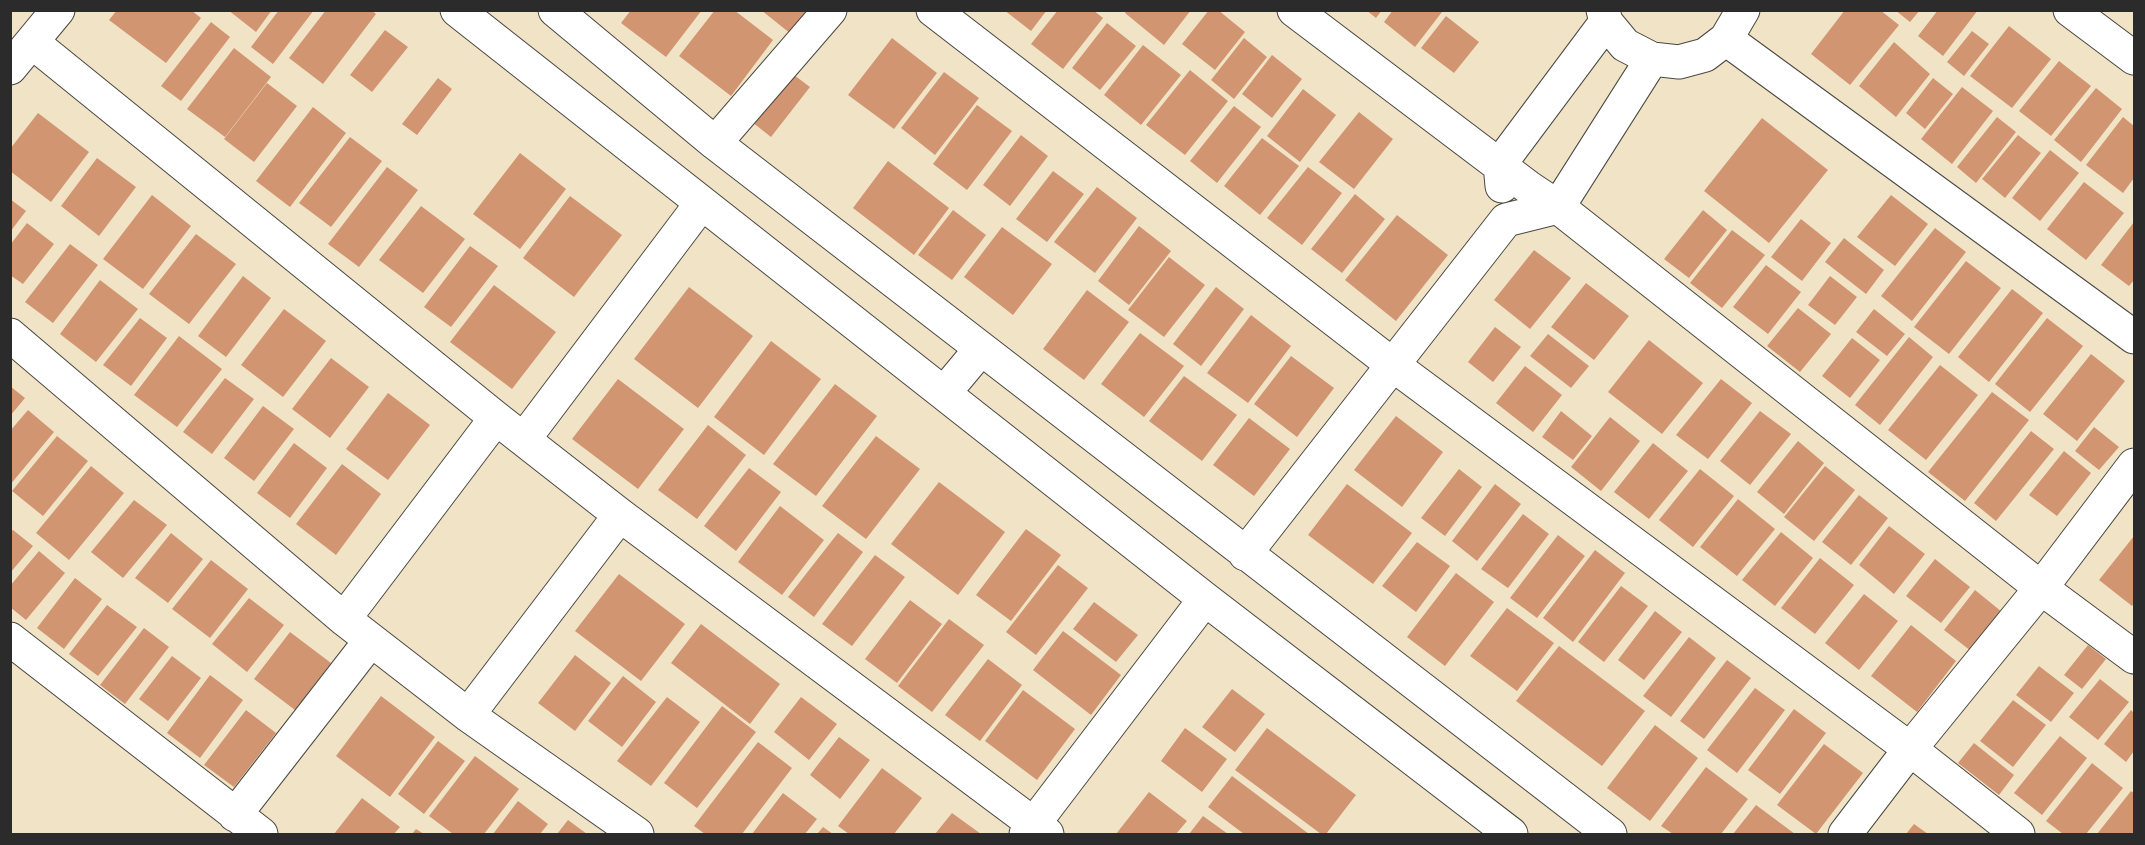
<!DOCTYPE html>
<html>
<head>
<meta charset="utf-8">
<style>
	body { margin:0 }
	#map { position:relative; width:2145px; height:845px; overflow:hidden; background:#f1e4c6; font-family:"Indie Flower",sans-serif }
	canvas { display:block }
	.frame { position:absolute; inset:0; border:12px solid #2b2b2b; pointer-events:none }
</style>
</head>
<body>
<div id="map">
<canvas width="2145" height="845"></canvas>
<div class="frame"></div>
</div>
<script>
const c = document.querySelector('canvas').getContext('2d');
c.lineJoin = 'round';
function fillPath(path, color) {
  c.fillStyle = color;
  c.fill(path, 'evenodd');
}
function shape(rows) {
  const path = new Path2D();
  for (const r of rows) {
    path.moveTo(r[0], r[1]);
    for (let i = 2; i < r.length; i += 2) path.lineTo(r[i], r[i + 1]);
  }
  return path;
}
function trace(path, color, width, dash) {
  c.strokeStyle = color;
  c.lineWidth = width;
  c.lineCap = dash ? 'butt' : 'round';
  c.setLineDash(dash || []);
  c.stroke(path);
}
fillPath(shape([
	[117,10,191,10,201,18,166,63,109,20],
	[228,10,272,10,256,32],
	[279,10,314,10,273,64,251,47],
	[326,10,371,10,376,14,323,84,289,58],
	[631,10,702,10,666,57,621,23],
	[715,10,734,10,773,40,731,96,679,56],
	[761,10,809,10,791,34],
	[1004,10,1047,10,1031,31],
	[1058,10,1093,10,1103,18,1063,69,1031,44],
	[1127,10,1191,10,1164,45,1125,13],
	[1209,10,1218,10,1245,32,1215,70,1182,44],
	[1366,10,1382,10,1376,18],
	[1393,10,1440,10,1442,12,1415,47,1384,22],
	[1845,10,1880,10,1899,25,1850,85,1811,54],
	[1895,10,1920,10,1910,22],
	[1938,10,1978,10,1943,56,1918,36],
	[1446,16,1479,42,1454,73,1421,48],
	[211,22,230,37,181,101,161,86],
	[1107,23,1136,46,1100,90,1072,68],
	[2009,26,2051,59,2012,108,1970,76],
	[385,30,408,47,372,92,350,75],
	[1972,31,1989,44,1964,76,1947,62],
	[892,38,937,73,894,129,848,95],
	[1244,38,1267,57,1234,99,1211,80],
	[1894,42,1930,74,1896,117,1859,86],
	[1143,45,1181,75,1141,125,1104,95],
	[234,48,271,77,225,137,187,109],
	[1272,55,1302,79,1272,118,1242,94],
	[2059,61,2091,86,2051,136,2019,111],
	[1190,70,1228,101,1185,155,1146,125],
	[790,72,810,87,771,137,752,122],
	[944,72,979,98,935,155,901,128],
	[438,78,452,89,417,135,402,124],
	[1933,78,1953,94,1925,129,1906,113],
	[267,83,297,106,254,162,224,139],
	[1962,87,1993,111,1952,164,1921,139],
	[2096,88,2122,109,2081,162,2054,140],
	[1303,89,1336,115,1300,162,1267,136],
	[977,105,1012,131,967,190,933,164],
	[1234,106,1261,127,1217,183,1190,161],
	[313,107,346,133,290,207,256,181],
	[1359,112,1393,139,1354,189,1319,162],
	[38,113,89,152,51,202,10,171,10,149],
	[1997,117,2016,132,1976,183,1957,167],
	[2123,117,2134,126,2134,178,2123,193,2086,165],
	[1762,118,1828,170,1769,243,1704,191],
	[1021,135,1048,156,1010,206,983,185],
	[2018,135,2041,153,2005,198,1982,179],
	[350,137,382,161,331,227,299,203],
	[1262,138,1299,166,1260,215,1224,186],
	[2050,150,2079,173,2040,221,2012,198],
	[520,153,566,189,520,249,473,214],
	[97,158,136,187,99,236,61,206],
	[888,161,949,208,914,255,853,208],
	[387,167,418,190,359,267,328,244],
	[1308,167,1342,193,1302,245,1267,218],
	[1053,171,1084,194,1047,242,1016,219],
	[2084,182,2124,213,2086,260,2047,229],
	[1097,187,1137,218,1095,273,1054,242],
	[1355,194,1385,219,1342,273,1311,249],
	[152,195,191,226,143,289,103,259],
	[1891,195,1928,224,1895,266,1857,237],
	[570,196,622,235,574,297,523,258],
	[10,199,26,211,10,232],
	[421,206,465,239,423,293,379,260],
	[953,210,986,235,952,280,918,255],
	[1703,210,1727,230,1689,278,1664,259],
	[1397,215,1448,255,1396,321,1345,280],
	[1801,219,1831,243,1802,281,1771,257],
	[2134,222,2134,280,2129,286,2101,265],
	[27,223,54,244,23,284,10,275,10,245],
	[1139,226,1171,251,1129,305,1098,281],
	[1002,227,1052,264,1013,315,964,277],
	[1935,228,1966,252,1912,321,1881,296],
	[1732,230,1765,255,1722,308,1690,283],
	[196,234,236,264,189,324,149,294],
	[1844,238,1884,270,1866,294,1825,262],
	[70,244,98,265,53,323,25,302],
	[470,246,498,266,451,327,424,307],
	[1534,250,1571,278,1530,329,1494,300],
	[1169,257,1205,285,1164,337,1128,310],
	[1966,261,2001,288,1949,354,1914,327],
	[1766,265,1801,292,1768,334,1733,307],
	[243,276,271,298,226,357,198,336],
	[1830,276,1857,297,1835,325,1808,305],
	[100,280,138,309,96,362,60,334],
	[1586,283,1629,316,1594,360,1551,327],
	[494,285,556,332,512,389,450,342],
	[689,287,753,336,698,408,634,359],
	[1216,287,1244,309,1201,366,1173,344],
	[2012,289,2043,313,1989,382,1958,357],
	[1087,290,1129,322,1084,380,1043,349],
	[1798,308,1831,334,1800,372,1767,346],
	[284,309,326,341,283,397,241,365],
	[1874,309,1905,334,1887,356,1856,332],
	[1251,315,1291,346,1248,403,1207,373],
	[140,318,167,338,131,386,103,365],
	[2047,318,2083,346,2030,412,1995,384],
	[1495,327,1521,347,1493,382,1468,362],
	[1140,333,1184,366,1144,417,1101,384],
	[1548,334,1589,366,1571,388,1530,356],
	[179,336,222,369,177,427,134,395],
	[1909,337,1933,357,1880,425,1855,405],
	[1852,338,1880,360,1850,398,1822,376],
	[1649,340,1703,383,1662,434,1608,392],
	[771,341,821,379,764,455,714,417],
	[2091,354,2125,381,2077,441,2043,414],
	[1291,356,1334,388,1297,437,1254,404],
	[331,358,369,387,330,438,292,409],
	[1940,365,1978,395,1926,460,1888,430],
	[1525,366,1562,395,1533,432,1496,403],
	[1184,376,1237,415,1202,461,1149,421],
	[225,378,254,399,212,454,183,432],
	[618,379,684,429,638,489,572,439],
	[1721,379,1752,403,1708,459,1676,435],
	[835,384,877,416,816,496,773,464],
	[10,386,25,398,10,416],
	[1992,392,2029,420,1965,501,1928,472],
	[388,393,430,425,388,480,346,449],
	[263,406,294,429,254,481,224,458],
	[28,410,54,432,10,485,10,431],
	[1561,411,1592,436,1573,460,1542,437],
	[1760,411,1791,434,1750,485,1720,461],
	[1396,416,1443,452,1402,507,1354,470],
	[1610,417,1640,441,1601,491,1571,467],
	[1249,418,1290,449,1254,496,1213,465],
	[708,425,746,455,697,519,658,490],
	[2094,427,2119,447,2099,470,2075,451],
	[2031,431,2054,449,1996,521,1974,503],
	[57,436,88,461,43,516,12,491],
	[876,436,920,469,866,539,822,506],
	[1798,441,1824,463,1784,514,1757,492],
	[294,443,327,468,290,518,257,493],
	[1653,443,1688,471,1649,519,1614,492],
	[2064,451,2091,473,2057,516,2029,495],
	[342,464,381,494,336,555,296,524],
	[91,466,124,493,69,560,36,533],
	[1825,466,1855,490,1814,541,1784,517],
	[749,468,781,492,736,551,704,526],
	[1459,469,1482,487,1445,536,1421,518],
	[1700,469,1734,496,1693,547,1659,520],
	[939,482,1005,532,958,595,891,544],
	[1347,484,1412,533,1373,584,1308,535],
	[1495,484,1521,504,1477,561,1452,541],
	[1859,495,1888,518,1851,565,1822,542],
	[1738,499,1775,529,1737,576,1700,547],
	[134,500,167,525,123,578,91,552],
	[780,506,824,540,782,595,738,562],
	[1523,514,1549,534,1508,588,1481,569],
	[1889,526,1925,554,1894,594,1859,565],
	[1026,529,1061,555,1011,621,976,595],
	[13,530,33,546,10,573,10,533],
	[1781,532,1813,558,1775,606,1742,580],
	[171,533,203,559,168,603,135,578],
	[838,533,863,552,814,617,788,597],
	[1558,535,1585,556,1537,618,1510,598],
	[2134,536,2134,603,2132,606,2099,580],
	[1417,542,1450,566,1416,612,1382,586],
	[1595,550,1625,573,1573,642,1543,618],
	[39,551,65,573,26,620,10,607,10,586],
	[875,555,905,577,852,646,822,624],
	[1820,558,1854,585,1815,634,1781,608],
	[1935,559,1970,587,1941,623,1906,596],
	[211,560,248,589,210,638,172,609],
	[1058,565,1088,588,1036,655,1006,632],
	[1456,573,1494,602,1445,666,1407,637],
	[619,574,685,624,641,681,575,631],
	[75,578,102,599,64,649,37,628],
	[1621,586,1648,606,1604,662,1578,642],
	[1975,590,2002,612,1971,651,1944,630],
	[1864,594,1898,621,1859,670,1825,643],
	[249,598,284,625,247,672,212,644],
	[910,600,942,624,897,683,865,659],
	[1094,602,1138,635,1116,662,1073,629],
	[107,605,137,627,98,676,69,654],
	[1507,608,1554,643,1517,691,1470,656],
	[1655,611,1682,632,1644,680,1618,660],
	[949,619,984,645,932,712,898,686],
	[701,624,780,684,750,724,671,663],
	[1911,625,1956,661,1917,712,1871,676],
	[144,628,169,647,125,704,100,685],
	[1063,631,1121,675,1091,715,1033,670],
	[290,632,331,663,295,710,254,679],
	[1689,637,1716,658,1671,717,1643,696],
	[2088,645,2106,659,2082,689,2064,675],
	[1559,646,1645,711,1602,766,1516,701],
	[575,655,611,683,575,731,538,703],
	[172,656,201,678,168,721,139,699],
	[988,659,1022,685,980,741,945,715],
	[1727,660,1751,678,1704,739,1680,721],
	[2039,666,2074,693,2051,722,2016,695],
	[210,675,243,700,200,758,167,733],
	[623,676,656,702,622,747,588,721],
	[2100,679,2129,702,2098,740,2069,717],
	[1755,688,1785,710,1737,773,1707,750],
	[1232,689,1265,714,1235,752,1202,727],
	[1023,690,1075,729,1037,780,985,741],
	[381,696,435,737,390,797,336,756],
	[667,697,700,722,651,786,617,761],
	[801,697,837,724,809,760,774,732],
	[2013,700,2046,725,2013,767,1980,741],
	[722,706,756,732,697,808,664,783],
	[1794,709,1826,733,1780,794,1748,770],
	[246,710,276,733,234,787,204,765],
	[2131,710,2134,713,2134,751,2126,762,2104,744],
	[1655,725,1698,758,1650,821,1607,788],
	[1185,728,1227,759,1202,792,1161,761],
	[1267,728,1356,795,1326,834,1321,834,1235,770],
	[2060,736,2087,758,2042,815,2014,793],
	[839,737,870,760,840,799,810,775],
	[438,741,465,761,424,814,398,794],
	[758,742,792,768,742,834,705,834,694,826],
	[1974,743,2014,775,1999,795,1958,763],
	[1824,744,1863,773,1816,834,1777,805],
	[475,756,519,789,484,834,453,834,429,816],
	[2092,763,2123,788,2086,834,2063,834,2046,821],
	[1706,767,1748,799,1721,834,1673,834,1661,826],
	[882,768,922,798,894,834,849,834,838,826],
	[1232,776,1309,834,1244,834,1208,807],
	[2131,791,2134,793,2134,834,2097,834],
	[1149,792,1187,821,1176,834,1116,834],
	[783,793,817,819,805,834,752,834],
	[362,798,400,827,394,834,334,834],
	[518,801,548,824,540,834,493,834],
	[1756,805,1795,834,1733,834],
	[952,813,981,834,935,834],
	[1203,816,1228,834,1189,834],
	[568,820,587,834,557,834],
	[1914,824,1928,834,1906,834],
	[823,827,833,834,817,834],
	[416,829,424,834,412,834]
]), '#d19572');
const street = shape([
	[457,10,1205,599,1511,834],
	[555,10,715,143,1610,834],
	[933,10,1393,365,1910,749,2018,834],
	[1294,10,1528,187,1558,207,2041,588,2134,657],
	[1603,10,1606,22,1625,45,1652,59,1679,62,1705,55,1726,39,1743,10],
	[2070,10,2134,58],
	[1726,39,2134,337],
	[32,42,496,418,620,515,1047,834],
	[10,68,58,10],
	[715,143,830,10],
	[1502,186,1500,164,1606,22],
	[10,335,344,619,468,715,637,834],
	[944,393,980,350],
	[524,439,701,204],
	[1245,554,1506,220,1558,207,1652,59],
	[344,619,496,418],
	[10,639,261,834],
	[468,715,620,515],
	[235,815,371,640],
	[1026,834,1205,599],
	[1845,834,1910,749,2041,588,2134,465]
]);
trace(street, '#494742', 35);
trace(street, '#fff', 33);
</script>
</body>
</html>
